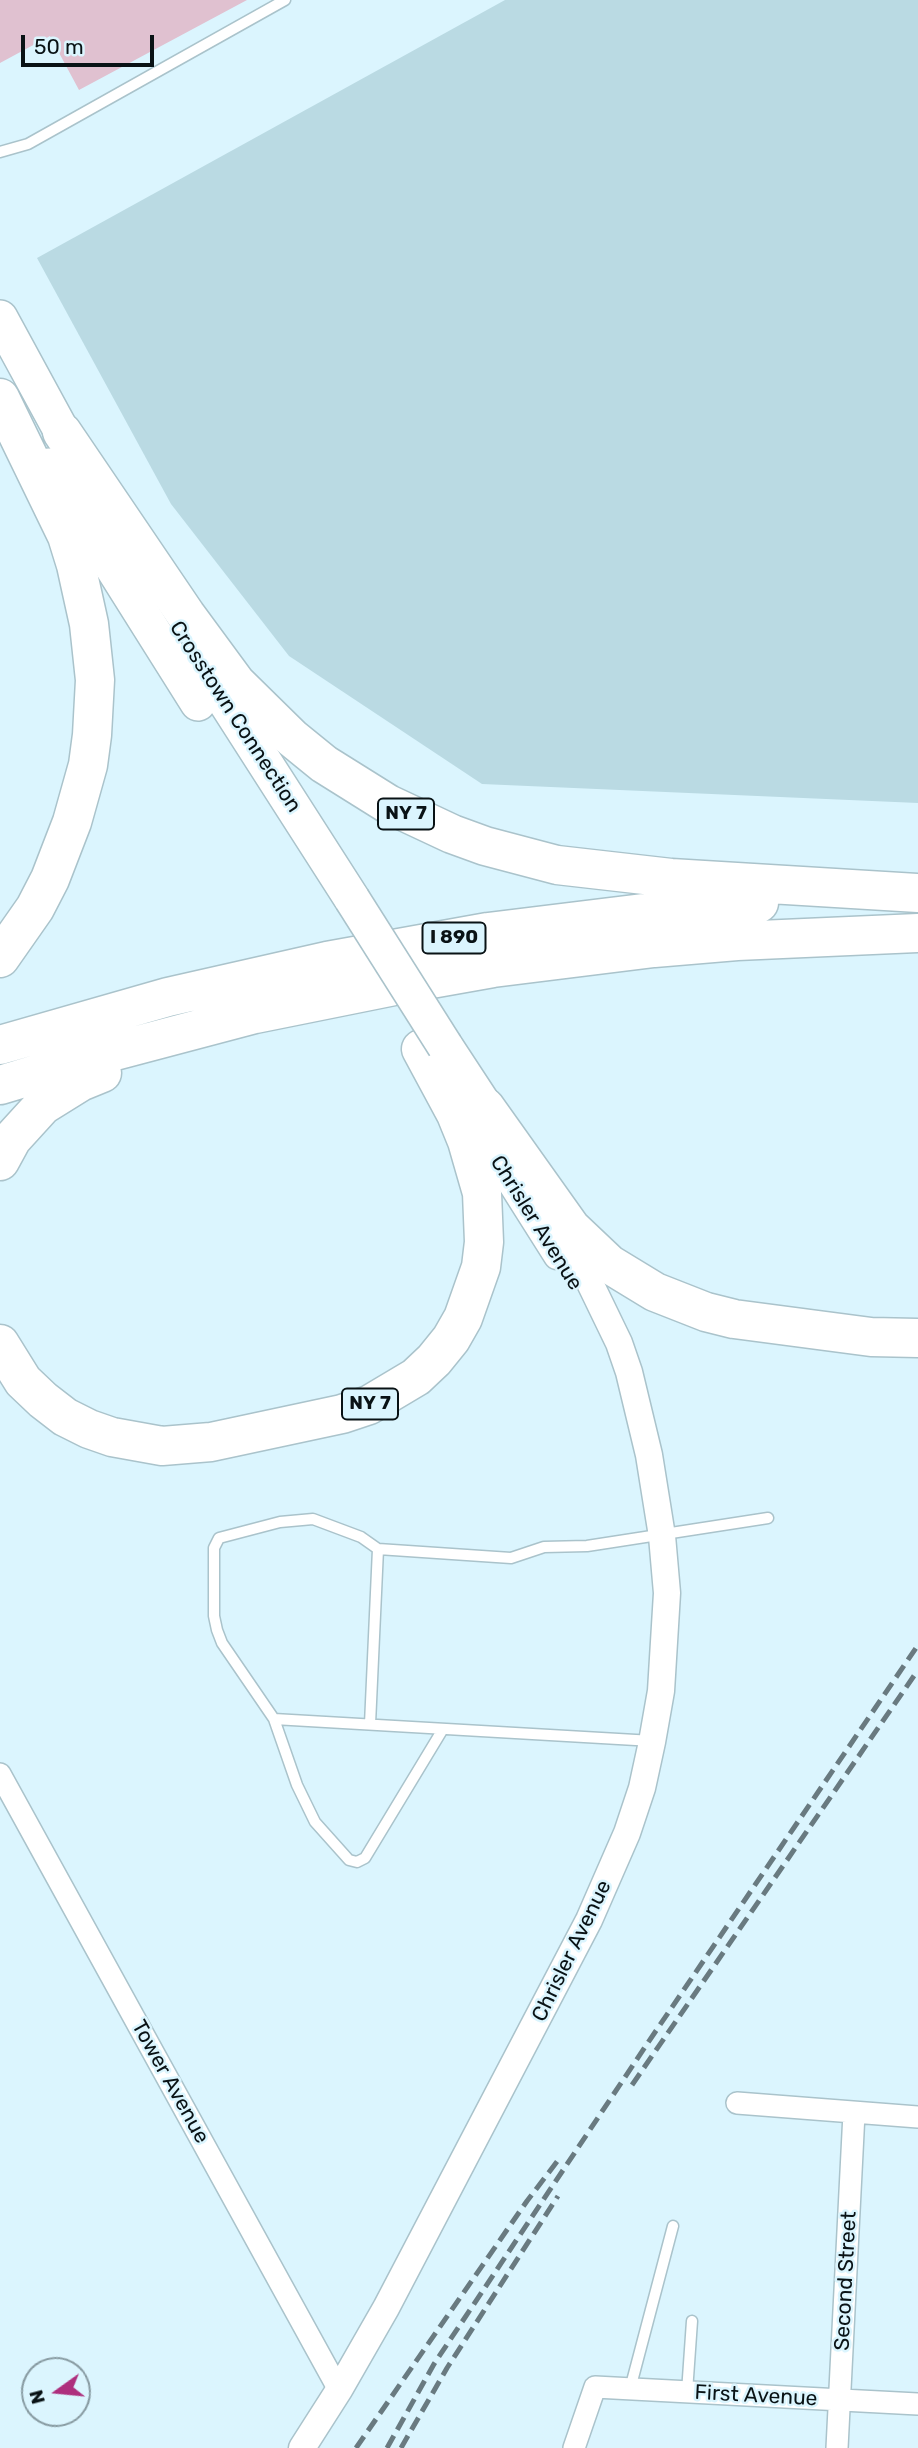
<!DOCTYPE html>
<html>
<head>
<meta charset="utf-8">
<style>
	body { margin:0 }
	#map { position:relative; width:918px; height:2448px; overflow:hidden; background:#dbf5fe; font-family:Rubik,sans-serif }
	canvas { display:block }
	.north { position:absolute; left:21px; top:2357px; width:70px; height:70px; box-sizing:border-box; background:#dbf5fe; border:2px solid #879aa1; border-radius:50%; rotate:255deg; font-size:19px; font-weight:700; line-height:28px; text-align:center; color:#091215 }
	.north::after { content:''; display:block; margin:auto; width:24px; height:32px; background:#ae2f7d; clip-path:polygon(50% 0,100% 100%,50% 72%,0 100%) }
	.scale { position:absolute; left:21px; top:35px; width:133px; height:32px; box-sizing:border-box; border:4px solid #091215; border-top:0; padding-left:9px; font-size:21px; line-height:24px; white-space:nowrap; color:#091215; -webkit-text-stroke:5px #dbf5fe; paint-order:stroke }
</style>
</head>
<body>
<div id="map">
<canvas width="918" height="2448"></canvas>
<div class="north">N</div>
<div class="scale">50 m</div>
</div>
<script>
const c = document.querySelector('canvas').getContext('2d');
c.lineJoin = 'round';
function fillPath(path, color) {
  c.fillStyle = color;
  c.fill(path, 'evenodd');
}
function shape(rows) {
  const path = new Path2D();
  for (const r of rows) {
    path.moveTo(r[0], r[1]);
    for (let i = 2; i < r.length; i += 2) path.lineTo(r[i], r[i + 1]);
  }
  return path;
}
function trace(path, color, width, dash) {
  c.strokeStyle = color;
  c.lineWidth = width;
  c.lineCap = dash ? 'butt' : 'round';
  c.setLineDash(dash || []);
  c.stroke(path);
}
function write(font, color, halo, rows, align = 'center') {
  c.font = font + ' Rubik,sans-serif';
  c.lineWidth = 5;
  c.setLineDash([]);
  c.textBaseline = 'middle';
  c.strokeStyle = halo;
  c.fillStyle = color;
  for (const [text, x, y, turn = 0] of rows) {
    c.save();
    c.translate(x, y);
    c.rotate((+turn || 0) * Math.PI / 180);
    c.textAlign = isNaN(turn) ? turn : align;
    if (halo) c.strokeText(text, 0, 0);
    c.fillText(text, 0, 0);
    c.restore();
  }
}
fillPath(shape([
	[505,0,918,0,918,803,482,784,289,656,171,504,37,258]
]), '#badae3');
fillPath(shape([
	[0,0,247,0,79,90,50,36,0,63]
]), '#e0c1d0');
const service = shape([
	[0,152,28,144,285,0],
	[274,1719,297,1785,315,1822,349,1860,357,1862,365,1858,443,1729],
	[370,1724,378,1549],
	[653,1741,274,1719,222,1643,217,1630,214,1616,214,1548,219,1538,280,1522,313,1519,361,1537,378,1549,511,1558,544,1547,587,1546,768,1518],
	[630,2389,673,2226],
	[687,2392,692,2321]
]);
const minor = shape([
	[0,1774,339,2390],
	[737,2103,918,2117],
	[574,2448,595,2387,918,2404],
	[837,2448,854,2113]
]);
const tertiary = shape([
	[471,1120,557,1256],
	[302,2448,339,2390,386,2308,589,1920,627,1833,642,1788,652,1742,661,1691,667,1593,662,1536,649,1455,629,1372,619,1343,589,1281,557,1229]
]);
const trunk = shape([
	[0,318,75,456],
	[49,466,198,703],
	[197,657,352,899],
	[445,1046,485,1107]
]);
const motorway = shape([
	[0,398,67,536,76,565,89,624,95,680,92,735,88,765,72,822,50,879,35,908,0,958],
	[62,432,186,615,236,683,292,738,324,764,388,804,452,834,485,846,557,865,671,878,918,893],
	[0,1045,168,997,327,961,488,932,651,912,759,903],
	[0,1085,100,1055,255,1014,414,982,493,968,654,948,737,941,918,933],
	[485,1107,571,1228,609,1264,655,1292,706,1312,734,1319,871,1337,918,1338],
	[0,1161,12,1139,43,1105,80,1082,102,1073],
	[0,1344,23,1381,43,1400,65,1417,89,1429,112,1437,162,1446,211,1442,342,1414,369,1405,416,1377,434,1360,451,1339,463,1318,481,1267,484,1242,482,1193,467,1141,456,1114,421,1049]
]);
trace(service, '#aac3cb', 13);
trace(minor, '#aac3cb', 24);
trace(tertiary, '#aac3cb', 29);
trace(trunk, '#aac3cb', 38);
trace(motorway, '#aac3cb', 41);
trace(service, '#fff', 10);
trace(minor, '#fff', 21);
trace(tertiary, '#fff', 26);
trace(trunk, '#fff', 35);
trace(motorway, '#fff', 38);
trace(shape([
	[632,2085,918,1670],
	[356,2448,527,2201,559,2159],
	[387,2448,434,2364,647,2044,918,1645],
	[401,2448,447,2368,558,2196]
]), '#697a80', 5, [14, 7]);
const trunkBridge = shape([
	[352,899,445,1046]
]);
trace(trunkBridge, '#aac3cb', 38, []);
trace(trunkBridge, '#fff', 35);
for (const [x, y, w] of [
	[406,814,56],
	[454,938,63],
	[370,1404,56]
]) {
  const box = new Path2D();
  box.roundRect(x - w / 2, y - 15.5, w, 31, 5);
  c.fillStyle = '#dbf5fe';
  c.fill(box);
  trace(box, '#091215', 2);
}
write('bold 19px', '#091215', null, [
	["NY 7",406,814],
	["I 890",454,938],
	["NY 7",370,1404]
]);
write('21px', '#091215', '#dbf5fe', [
	["Crosstown Connection",235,717,57],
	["Chrisler Avenue",536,1223,58],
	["Chrisler Avenue",572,1951,-64],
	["Tower Avenue",170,2082,61],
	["Second Street",846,2281,-87],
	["First Avenue",756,2396,3]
]);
</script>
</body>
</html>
